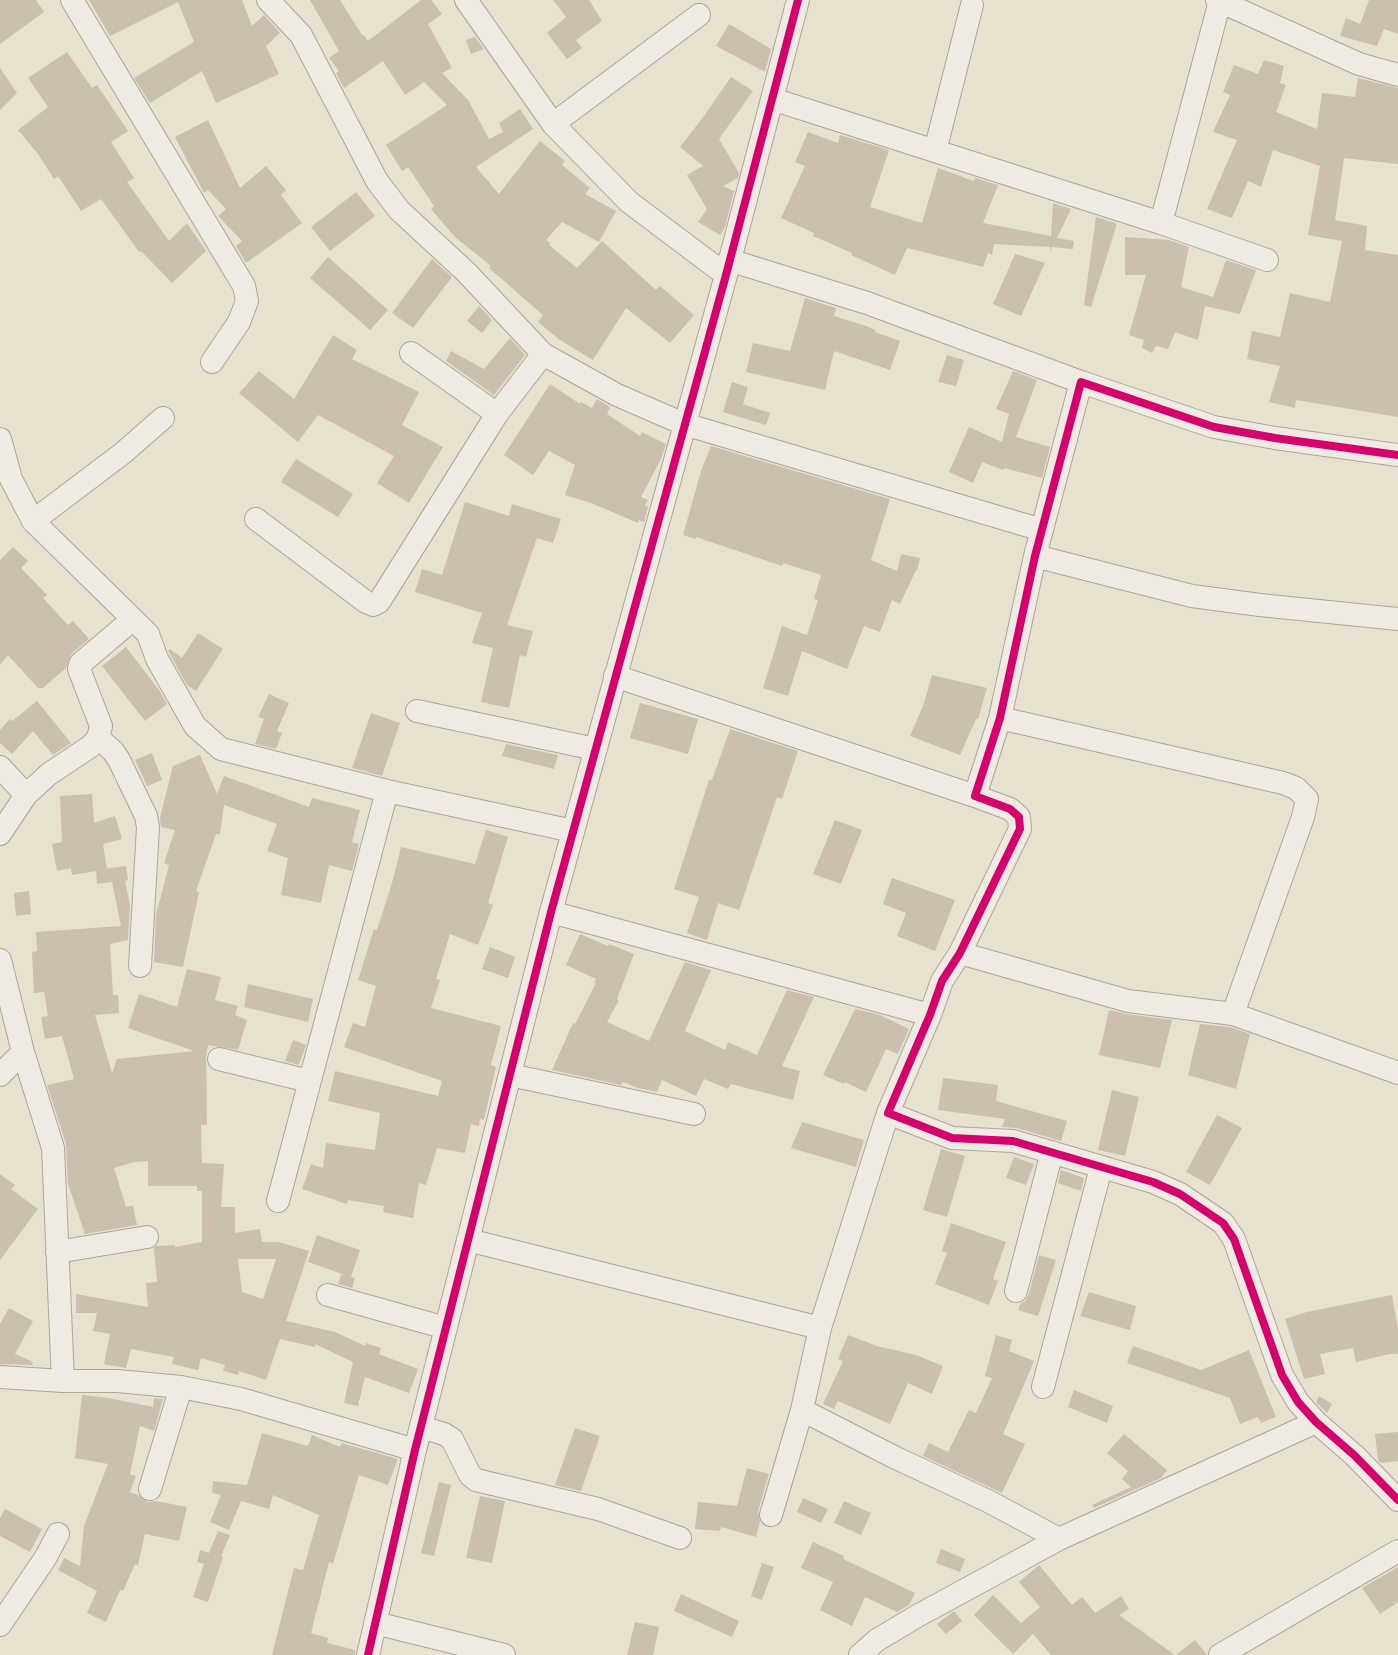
<!DOCTYPE html>
<html>
<head>
<meta charset="utf-8">
<style>
	body { margin:0 }
	canvas { display:block; background:#e7e1cf }
</style>
</head>
<body>
<canvas width="1398" height="1655"></canvas>
<script>
const c = document.querySelector('canvas').getContext('2d');
c.lineJoin = 'round';
function fillPath(path, color) {
  c.fillStyle = color;
  c.fill(path, 'evenodd');
}
function shape(rows) {
  const path = new Path2D();
  for (const r of rows) {
    path.moveTo(r[0], r[1]);
    for (let i = 2; i < r.length; i += 2) path.lineTo(r[i], r[i + 1]);
  }
  return path;
}
function trace(path, color, width, dash) {
  c.strokeStyle = color;
  c.lineWidth = width;
  c.lineCap = dash ? 'butt' : 'round';
  c.setLineDash(dash || []);
  c.stroke(path);
}
fillPath(shape([
	[0,0,36,0,44,12,0,44],
	[89,0,242,0,252,26,264,15,280,33,266,46,279,74,216,103,202,71,150,103,134,78,194,42,178,2,110,36],
	[310,0,340,0,362,35,363,34,368,41,421,0,431,0,442,14,428,24,452,68,442,73,468,100,489,139,503,132,499,123,520,109,533,129,476,167,499,194,540,141,565,161,562,165,590,188,585,194,616,211,599,242,562,222,546,240,550,243,549,245,577,268,602,241,656,290,660,286,694,315,670,343,626,308,593,360,560,340,538,322,543,315,489,268,491,266,455,237,431,209,434,206,408,167,402,171,386,145,447,105,424,82,405,95,383,61,344,88,336,73,339,71,329,58,339,51],
	[553,0,589,0,602,21,576,40,582,48,567,59,547,33,566,17],
	[1369,0,1398,0,1398,34,1384,29,1377,46,1340,36,1346,18,1360,24],
	[729,24,771,49,765,72,716,46],
	[475,37,484,49,471,54,466,40],
	[67,52,92,88,97,85,128,131,111,142,134,178,127,182,169,241,187,223,206,251,172,283,141,251,139,252,101,199,81,211,58,176,54,179,38,154,18,130,48,107,28,78],
	[1264,60,1284,66,1280,83,1286,85,1276,112,1317,129,1322,93,1355,97,1358,78,1398,88,1398,164,1344,158,1335,220,1367,226,1365,250,1398,255,1398,417,1296,400,1295,408,1269,402,1280,366,1247,359,1252,331,1280,337,1290,293,1330,302,1342,241,1308,235,1320,166,1273,150,1261,187,1248,181,1232,218,1207,209,1237,140,1213,132,1230,95,1223,92,1234,65,1258,74],
	[0,68,17,93,0,110],
	[731,77,753,91,719,139,739,173,738,178,723,186,734,191,725,227,720,235,698,222,707,209,687,175,703,166,680,147,704,116],
	[208,120,240,188,266,166,286,190,281,195,302,223,246,263,236,246,242,241,218,216,226,209,208,190,204,193,175,137],
	[808,132,838,143,840,135,889,150,870,207,922,223,938,168,974,181,975,178,998,185,983,223,1051,236,1053,203,1071,209,1057,238,1074,241,1073,249,1052,247,1050,252,1050,247,994,244,992,255,988,253,983,267,907,248,895,275,851,255,852,253,813,236,814,233,781,218,805,166,795,162],
	[356,192,375,216,330,251,311,227],
	[1096,217,1116,223,1116,227,1091,307,1084,305],
	[1125,237,1169,240,1189,247,1181,287,1213,297,1226,260,1256,270,1240,314,1205,306,1198,340,1175,332,1168,349,1156,346,1152,353,1142,348,1144,340,1129,335,1146,275,1125,275],
	[1015,254,1045,263,1021,316,993,304],
	[328,257,388,310,370,330,310,278],
	[432,259,452,277,413,328,392,313],
	[805,298,836,308,834,316,863,325,876,330,875,332,900,341,890,370,834,351,825,390,746,372,753,343,790,351],
	[479,306,492,320,482,333,467,321],
	[333,335,357,350,352,359,419,392,402,425,443,447,409,503,377,483,394,456,318,415,298,442,239,393,259,371,294,399],
	[510,338,525,355,494,395,446,361,451,351,484,369],
	[947,355,964,360,956,386,938,382],
	[1013,371,1037,380,1016,437,1050,447,1042,478,1004,468,1003,470,982,462,973,483,949,472,969,427,1002,442,1009,414,996,409],
	[732,382,748,387,743,404,770,413,766,425,723,412],
	[550,384,580,404,581,402,592,408,597,399,610,407,607,414,640,436,642,432,666,444,661,459,641,497,648,500,645,505,648,507,644,522,639,520,638,523,591,503,565,495,575,465,549,451,533,475,504,455],
	[711,446,890,499,871,560,897,571,901,554,920,558,917,570,916,570,900,604,892,600,880,632,864,626,847,669,802,651,788,696,763,688,782,626,807,635,818,600,814,599,821,575,783,563,782,566,696,537,696,539,683,535,701,471],
	[296,459,353,494,338,517,281,482],
	[465,502,509,516,512,504,561,519,553,543,537,538,507,625,533,631,526,657,520,655,509,708,481,702,493,648,472,643,482,613,415,592,422,569,442,575],
	[13,547,28,561,21,568,47,595,43,598,68,625,73,621,89,639,71,654,66,668,43,688,38,688,8,655,0,665,0,560],
	[198,633,223,649,196,691,187,685,168,651,170,649,182,658],
	[126,647,159,690,167,704,145,721,102,666],
	[932,675,987,688,978,719,976,719,960,755,910,736,923,706],
	[269,694,289,703,277,731,282,733,276,749,255,744,264,719,258,717],
	[37,701,71,743,53,755,33,731,12,754,0,743,0,730,10,719,12,721],
	[640,703,698,719,688,754,630,738],
	[371,713,400,723,382,776,352,768],
	[730,729,798,751,782,799,777,797,739,910,718,903,707,940,687,933,699,897,674,889,709,780,712,780],
	[506,744,558,755,554,769,502,756],
	[152,753,162,780,147,786,135,760],
	[200,755,217,794,224,776,309,807,312,798,360,810,352,842,359,844,352,871,329,865,321,903,281,895,288,858,267,851,277,824,224,805,220,834,216,834,196,891,199,892,183,967,154,962,156,915,169,865,164,863,175,830,161,827,160,818,173,766],
	[92,794,94,823,115,816,122,839,103,844,107,869,103,869,126,866,128,880,125,881,130,905,128,940,110,944,113,995,118,995,119,1013,95,1015,112,1073,117,1059,194,1051,128,1028,139,994,177,1007,187,969,221,977,215,1000,238,1006,235,1015,247,1020,238,1050,208,1045,206,1056,207,1125,201,1125,202,1163,224,1164,221,1207,235,1207,235,1233,260,1229,262,1242,279,1242,309,1251,286,1321,335,1332,365,1346,366,1343,381,1348,379,1354,418,1369,409,1393,365,1377,358,1406,344,1403,353,1362,315,1344,315,1347,280,1339,266,1380,239,1371,238,1375,223,1371,225,1365,201,1358,198,1370,172,1364,174,1357,131,1349,126,1368,104,1364,110,1334,93,1331,97,1313,76,1313,76,1294,148,1307,146,1283,157,1282,154,1248,156,1246,175,1245,175,1247,202,1242,202,1191,197,1191,197,1186,148,1186,148,1161,134,1162,114,1168,126,1207,133,1206,137,1225,85,1234,68,1184,66,1144,47,1085,74,1079,62,1036,45,1039,41,1017,48,1016,44,992,34,993,32,952,37,951,36,932,121,926,112,882,97,884,96,871,72,875,71,868,57,871,52,844,62,842,60,796],
	[238,1259,276,1259,263,1299,242,1292],
	[835,820,862,830,841,884,813,874],
	[486,830,508,837,488,903,493,905,478,945,450,934,436,979,440,980,431,1008,501,1026,491,1065,496,1067,484,1120,480,1119,479,1126,471,1124,465,1153,437,1148,426,1185,419,1183,413,1218,383,1212,384,1206,348,1200,347,1204,302,1189,311,1164,323,1168,326,1143,375,1150,380,1113,328,1101,335,1071,438,1096,442,1081,344,1047,353,1023,365,1027,376,986,358,980,374,929,377,930,392,883,401,847,475,864],
	[892,878,955,900,935,951,897,936,906,913,883,904],
	[29,891,31,914,16,916,14,893],
	[580,934,608,946,609,944,634,954,617,999,619,1000,607,1022,649,1041,685,962,711,970,685,1031,725,1050,728,1042,757,1055,787,990,814,997,782,1066,800,1071,793,1100,731,1084,728,1089,704,1079,696,1096,662,1080,657,1092,638,1088,623,1082,621,1085,552,1070,573,1023,575,1024,596,983,594,983,596,979,566,965],
	[490,947,515,957,508,978,482,969],
	[248,984,313,999,308,1022,244,1007],
	[855,1009,880,1015,909,1029,898,1054,886,1049,866,1092,845,1082,844,1084,823,1075],
	[1109,1010,1126,1014,1172,1020,1160,1068,1099,1055],
	[1200,1024,1230,1027,1250,1034,1236,1089,1188,1075],
	[293,1040,306,1045,299,1065,285,1061],
	[943,1078,998,1085,996,1101,1067,1121,1061,1141,1017,1128,1002,1127,1005,1119,938,1110],
	[1112,1090,1139,1097,1125,1156,1098,1150],
	[1217,1115,1242,1128,1210,1185,1186,1172],
	[802,1122,864,1140,856,1167,791,1148],
	[941,1149,965,1156,947,1217,923,1210],
	[1014,1157,1034,1164,1026,1185,1006,1178],
	[1061,1170,1084,1178,1081,1191,1058,1183],
	[0,1174,15,1185,11,1189,38,1209,0,1260],
	[951,1223,1006,1242,993,1279,998,1281,989,1305,935,1284,947,1253,942,1251],
	[317,1235,360,1250,351,1277,308,1262],
	[1039,1255,1056,1260,1038,1316,1018,1310,1020,1304,1025,1301,1029,1294],
	[341,1274,355,1278,352,1288,338,1284],
	[1089,1292,1136,1306,1130,1330,1080,1316],
	[1392,1295,1398,1329,1398,1354,1390,1354,1356,1362,1353,1348,1320,1354,1325,1374,1304,1379,1285,1319,1307,1312],
	[9,1308,33,1321,15,1354,33,1362,32,1365,0,1364,0,1324],
	[848,1335,877,1346,916,1355,943,1366,932,1394,908,1383,890,1424,838,1401,834,1409,823,1404,843,1361,838,1359],
	[996,1335,1012,1340,1009,1351,1034,1361,1003,1434,1025,1444,1002,1493,923,1456,929,1443,948,1452,969,1410,976,1413,992,1378,985,1376],
	[1133,1346,1201,1370,1249,1350,1276,1417,1261,1423,1258,1417,1240,1424,1230,1398,1127,1363],
	[1074,1390,1113,1406,1107,1423,1068,1407],
	[82,1395,109,1398,153,1407,154,1398,163,1399,154,1431,140,1426,130,1474,136,1476,130,1492,138,1495,147,1502,156,1501,187,1507,179,1541,145,1534,138,1565,135,1564,123,1591,120,1590,106,1622,87,1613,97,1591,58,1570,64,1558,80,1566,84,1526,108,1464,75,1458],
	[1319,1396,1332,1404,1327,1413,1316,1402],
	[575,1428,600,1436,581,1491,555,1485],
	[1398,1432,1398,1461,1381,1463,1378,1460,1375,1434],
	[262,1433,308,1446,312,1435,340,1447,342,1443,398,1459,388,1485,359,1475,333,1564,329,1562,311,1633,328,1638,327,1643,355,1650,355,1655,272,1655,294,1568,303,1570,319,1515,273,1495,269,1509,241,1501,229,1530,210,1522,221,1495,212,1493,213,1481,247,1485],
	[1124,1434,1167,1470,1161,1478,1094,1508,1092,1505,1131,1487,1122,1479,1128,1471,1107,1453],
	[747,1468,769,1474,758,1511,760,1522,756,1537,721,1527,720,1531,695,1529,698,1502,737,1506],
	[439,1482,451,1485,434,1556,421,1553],
	[480,1496,505,1501,492,1563,466,1558],
	[803,1498,828,1509,821,1523,797,1512],
	[844,1501,871,1513,861,1535,834,1523],
	[5,1509,42,1529,30,1552,0,1536,0,1518],
	[218,1531,230,1535,221,1556,223,1557,208,1602,193,1597,204,1564,197,1562,200,1550,209,1553],
	[813,1542,844,1556,843,1559,915,1593,909,1605,897,1612,865,1597,852,1626,820,1610,833,1582,801,1568],
	[941,1549,965,1559,960,1572,936,1563],
	[762,1563,774,1567,762,1600,751,1596],
	[1039,1565,1072,1605,1082,1597,1095,1613,1121,1596,1129,1609,1119,1615,1175,1655,1051,1655,1033,1634,1013,1654,974,1615,993,1595,1021,1623,1040,1607,1019,1582],
	[1398,1567,1398,1602,1380,1614,1362,1588],
	[681,1594,739,1621,732,1637,674,1611],
	[954,1611,962,1621,946,1634,937,1624],
	[635,1622,659,1627,653,1655,627,1655],
	[1195,1640,1207,1655,1176,1655]
]), '#cbbfb0');
const minor = shape([
	[72,0,244,286,247,301,239,322,212,362],
	[268,0,301,35,377,181,399,210,466,272,543,354,617,395,684,424,1042,530],
	[466,0,553,124,629,202,726,275],
	[1217,0,1359,64,1398,75],
	[772,99,1161,223,1267,260],
	[553,124,699,15],
	[935,151,972,5],
	[1161,223,1220,1],
	[729,260,867,303,1081,382],
	[411,353,497,414],
	[0,439,11,479,33,521,148,634,157,659,195,726,221,749,387,791,573,831],
	[1398,455,1275,438,1214,427,1081,382,1035,556,1000,718,975,796,1010,809,1019,817,1020,829,960,953,942,981,930,1015,888,1113,952,1138,1013,1141,1153,1182,1180,1194,1223,1223,1234,1239,1282,1375,1298,1402,1316,1422,1354,1455,1398,1500],
	[256,519,366,602,373,605,379,602,497,414,543,354],
	[33,521,123,453,163,418],
	[1035,556,1192,596,1260,605,1398,619],
	[615,676,975,796],
	[417,711,595,749],
	[1000,718,1283,783,1296,788,1307,799,1303,817,1233,1014],
	[98,738,113,751,119,760,146,816,148,827,140,966],
	[0,767,26,795],
	[0,834,26,795,49,774,91,746,98,738,101,726,79,669,80,664,132,620],
	[551,912,930,1015],
	[960,953,1128,1001,1233,1014,1398,1073],
	[0,960,23,1052,53,1148,63,1381],
	[219,1059,309,1081],
	[0,1075,23,1052],
	[510,1075,694,1114],
	[278,1201,387,791],
	[468,1240,820,1328],
	[57,1252,147,1237],
	[1016,1291,1052,1152],
	[328,1295,446,1328],
	[0,1377,63,1381,117,1381,181,1387,241,1399,415,1450],
	[1043,1387,1101,1168],
	[802,1410,894,1457,988,1501,1059,1539],
	[421,1427,444,1434,452,1439,470,1475,476,1480,598,1509,680,1538],
	[150,1489,181,1387],
	[771,1515,802,1410,820,1328,888,1113],
	[375,1623,504,1655],
	[0,1625,46,1557,58,1534],
	[368,1655,415,1450,551,912,726,275,798,0],
	[860,1655,877,1640,919,1615,1059,1539,1316,1422],
	[1220,1655,1398,1551]
]);
trace(minor, '#ada698', 24);
trace(minor, '#efebe2', 22);
trace(shape([
	[1398,455,1275,438,1214,427,1081,382,1035,556,1000,718,975,796,1010,809,1019,817,1020,829,960,953,942,981,930,1015,888,1113,952,1138,1013,1141,1153,1182,1180,1194,1223,1223,1234,1239,1282,1375,1298,1402,1316,1422,1354,1455,1398,1500],
	[368,1655,415,1450,551,912,726,275,798,0]
]), '#d6006c', 8);
</script>
</body>
</html>
